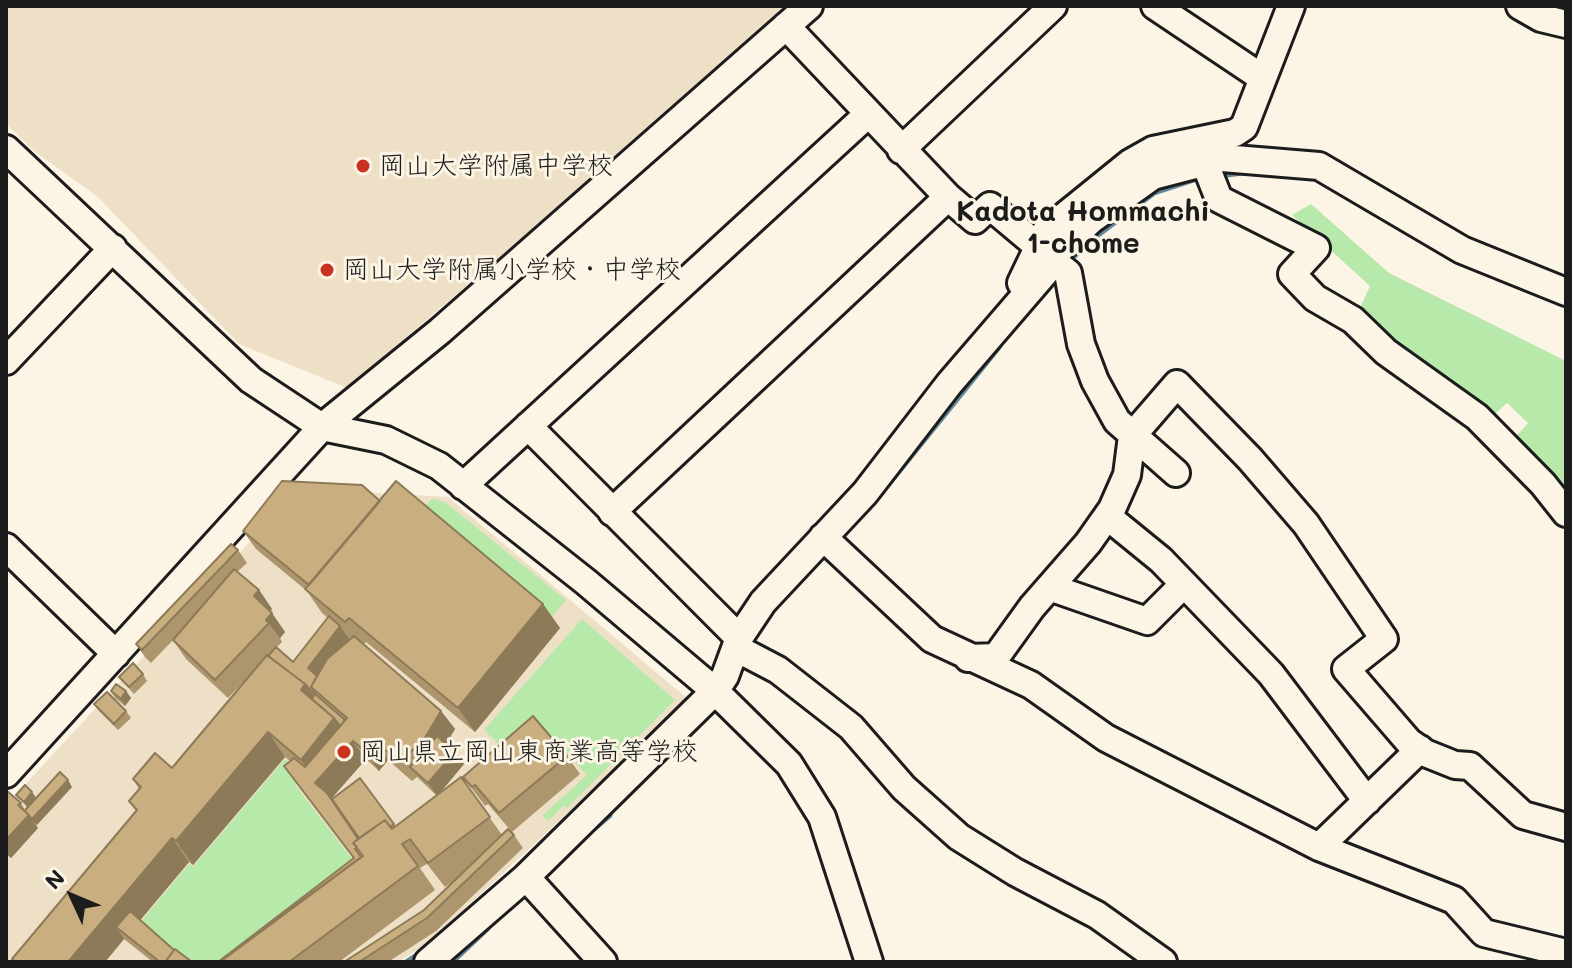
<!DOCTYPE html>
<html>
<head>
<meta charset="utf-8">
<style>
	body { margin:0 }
	#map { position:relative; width:1572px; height:968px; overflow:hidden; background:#fcf5e5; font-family:Mali,sans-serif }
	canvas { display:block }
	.frame { position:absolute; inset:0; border:8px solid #1c1c1c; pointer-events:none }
	.north { position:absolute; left:32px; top:856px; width:80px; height:80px; -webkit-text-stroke:6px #fcf5e5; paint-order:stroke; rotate:314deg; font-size:22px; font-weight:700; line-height:32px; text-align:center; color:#1c1c1c }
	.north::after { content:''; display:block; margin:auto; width:28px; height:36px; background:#1c1c1c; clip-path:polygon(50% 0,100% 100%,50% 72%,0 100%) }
</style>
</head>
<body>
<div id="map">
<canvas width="1572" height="968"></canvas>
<div class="frame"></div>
<div class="north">N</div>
</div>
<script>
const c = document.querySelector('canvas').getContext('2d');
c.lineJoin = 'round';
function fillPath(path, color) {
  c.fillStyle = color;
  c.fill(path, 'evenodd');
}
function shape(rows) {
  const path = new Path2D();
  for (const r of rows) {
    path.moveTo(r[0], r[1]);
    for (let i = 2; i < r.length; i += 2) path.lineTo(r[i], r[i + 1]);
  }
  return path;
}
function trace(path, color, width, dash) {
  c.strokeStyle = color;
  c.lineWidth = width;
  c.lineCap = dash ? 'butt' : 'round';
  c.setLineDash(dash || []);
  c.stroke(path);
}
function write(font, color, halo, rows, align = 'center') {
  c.font = font + ' Mali,"Klee One",sans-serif';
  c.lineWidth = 6;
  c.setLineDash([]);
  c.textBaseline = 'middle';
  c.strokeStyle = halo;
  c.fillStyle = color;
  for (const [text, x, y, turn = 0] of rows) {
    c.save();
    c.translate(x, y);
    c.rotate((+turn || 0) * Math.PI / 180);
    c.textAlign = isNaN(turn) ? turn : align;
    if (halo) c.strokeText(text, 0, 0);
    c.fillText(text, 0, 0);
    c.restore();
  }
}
fillPath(shape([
	[6,6,793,6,347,388,239,344,98,197,34,151,6,124],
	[307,489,448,497,689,700,428,943,398,962,6,962,6,805,296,492]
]), '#ede0c6');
fillPath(shape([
	[1311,204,1389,273,1566,361,1566,502,1511,442,1528,423,1507,403,1489,419,1358,312,1370,286,1292,215],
	[432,499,445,502,566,600,552,617,423,508],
	[582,619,675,700,567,808,563,806,548,821,542,816,587,775,545,731,513,757,484,730],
	[285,759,306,776,295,785,366,877,253,962,184,962,140,923,189,864,193,867]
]), '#b6e9aa');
trace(shape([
	[1066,263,1090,240,1154,192,1197,178,1242,172],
	[878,496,998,347],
	[596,826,609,815],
	[408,962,425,951],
	[451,962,487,928]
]), '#62899c', 7);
const minor = shape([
	[1155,6,1261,77],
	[1520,6,1541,18,1566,24],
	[6,149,251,380,322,427,386,440,439,466,586,582,715,691,789,764,822,817,869,962],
	[901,150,1053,6],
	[1204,161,1219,199,1316,248,1292,274,1315,298,1353,320,1386,352,1477,417,1543,484,1566,513],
	[948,197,975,220,990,206,1040,248],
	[1054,262,1068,273,1081,344,1095,381,1117,421,1176,473],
	[1021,283,1046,231,1130,163,1153,150,1235,133,1244,127,1291,6],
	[6,361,113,248],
	[528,426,739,638],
	[463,486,867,115],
	[612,512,948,197,786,26],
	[1107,516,1161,560,1271,674,1367,801],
	[823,537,932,639,1031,685,1106,738,1319,847,1454,900,1484,933,1566,953],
	[6,547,116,654],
	[1052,588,1147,621,1184,584],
	[736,648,778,670,851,727,904,788,959,837,1015,872,1097,915,1163,962],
	[968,658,996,657,1032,607,1088,543,1112,509,1127,475,1132,436,1177,384,1250,459,1306,524,1384,639,1346,669,1409,742,1425,753,1455,765,1470,766,1523,815,1566,827],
	[6,774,322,427,440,331,809,6],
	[1319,847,1420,749],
	[526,877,603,962],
	[428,962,526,877,715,691,725,676,739,638,763,602,865,493,949,384,1054,262,1059,250,1091,220,1153,176,1222,158,1319,166,1462,250,1566,292]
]);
trace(minor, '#1c1c1c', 32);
trace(minor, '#fcf5e5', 26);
fillPath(shape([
	[380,501,543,604,560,628,475,732,366,642,364,644,441,711,455,729,446,744,455,752,464,764,441,792,461,777,502,835,514,835,523,848,436,931,388,962,344,962,424,910,455,880,445,887,427,864,420,868,435,890,339,962,218,962,354,859,284,766,290,761,285,757,193,865,189,862,140,920,174,950,192,962,153,962,124,939,105,962,14,962,12,959,136,811,129,801,139,789,133,779,172,768,251,674,228,698,186,659,173,640,151,663,145,657,136,644,238,550,247,563,237,572,259,590,272,609,270,611,285,632,280,638,282,642,276,648,293,662,328,618,322,613,307,591,256,549,243,531],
	[366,759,379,771,388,760,412,781,417,777,436,795,396,826,360,778,358,839,331,799],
	[143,674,147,681,134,694,119,677],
	[111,691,126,691,131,698,125,706,115,698],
	[94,704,126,711,131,718,118,730,99,711],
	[567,756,580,774,512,832,488,804,485,806,463,777],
	[72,787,36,825,38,828,11,858,6,854,6,790,21,803,25,810,27,807,16,795,36,798]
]), '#ad966d');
fillPath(shape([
	[259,590,272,609,267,615,254,596],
	[543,604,560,628,475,732,458,708],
	[272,613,285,632,280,638,266,620],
	[340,626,349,639,317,681,308,668],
	[305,684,322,708,301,690],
	[126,691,131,698,125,706,121,699],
	[441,711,455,729,437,759,423,741],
	[334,718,366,759,331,799,315,783,317,782,301,760],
	[268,732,285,757,193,865,176,841],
	[375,741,388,760,379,771,366,752],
	[455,752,464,764,437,796,428,783],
	[68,780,72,787,37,825,32,819],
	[32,792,37,799,28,808,24,802],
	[29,815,38,828,11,858,6,852,6,840],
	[172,838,189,862,127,936,116,927,124,939,105,962,68,962]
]), '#8d7a59');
const building = shape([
	[282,481,362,485,380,501,309,585,243,531,282,481],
	[396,481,543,604,458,708,349,618,345,622,305,589,396,481],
	[231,544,238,550,142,650,136,644,231,544],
	[234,569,259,590,254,596,272,613,266,620,269,623,215,680,173,640,234,569],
	[329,616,340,626,308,668,317,676,311,687,315,692,314,694,305,684,268,656,276,647,293,662,329,616],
	[354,636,441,711,423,741,399,762,375,741,366,752,353,741,315,783,327,793,358,839,353,843,357,847,355,849,361,857,218,962,354,858,284,766,294,758,305,767,347,718,311,687,327,659,354,636],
	[267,655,305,684,301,690,334,718,301,760,268,732,176,841,172,838,68,962,16,962,12,959,137,810,129,801,141,787,133,779,155,753,172,768,267,655],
	[133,663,143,674,129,687,119,677,133,663],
	[116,684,126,691,121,699,111,691,116,684],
	[107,692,126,711,114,724,94,704,107,692],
	[315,694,345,720,340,726,334,718,312,699,315,694],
	[533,716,567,756,499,813,475,785,472,787,463,777,533,716],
	[437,736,455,752,428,783,410,767,437,736],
	[60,772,68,780,32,819,25,811,26,809,60,772],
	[461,777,490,817,428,863,410,839,402,844,418,866,289,962,220,962,363,856,353,843,385,820,392,829,461,777],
	[360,778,394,824,390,827,385,820,359,838,332,799,360,778],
	[25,785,32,792,24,802,16,795,25,785],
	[6,790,21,803,18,805,29,815,6,840,6,790],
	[508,829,514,835,427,918,359,962,344,962,424,910,508,829],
	[130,911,174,950,165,962,160,962,116,927,130,911],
	[175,949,192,962,165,962,175,949]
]);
fillPath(building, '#c9ae7f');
trace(building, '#8d7a59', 2);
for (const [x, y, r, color] of [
	[363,166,8,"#c8321e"],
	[327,270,8,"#c8321e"],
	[344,752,8,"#c8321e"]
]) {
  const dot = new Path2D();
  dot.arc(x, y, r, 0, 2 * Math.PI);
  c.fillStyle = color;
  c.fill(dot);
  trace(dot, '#fcf5e5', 3);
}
write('26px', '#1c1c1c', '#fcf5e5', [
	["岡山大学附属中学校",379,166],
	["岡山大学附属小学校・中学校",343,270],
	["岡山県立岡山東商業高等学校",360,752]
], 'left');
write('bold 28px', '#1c1c1c', '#fcf5e5', [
	["Kadota Hommachi",1083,212],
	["1-chome",1083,244]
]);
</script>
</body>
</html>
